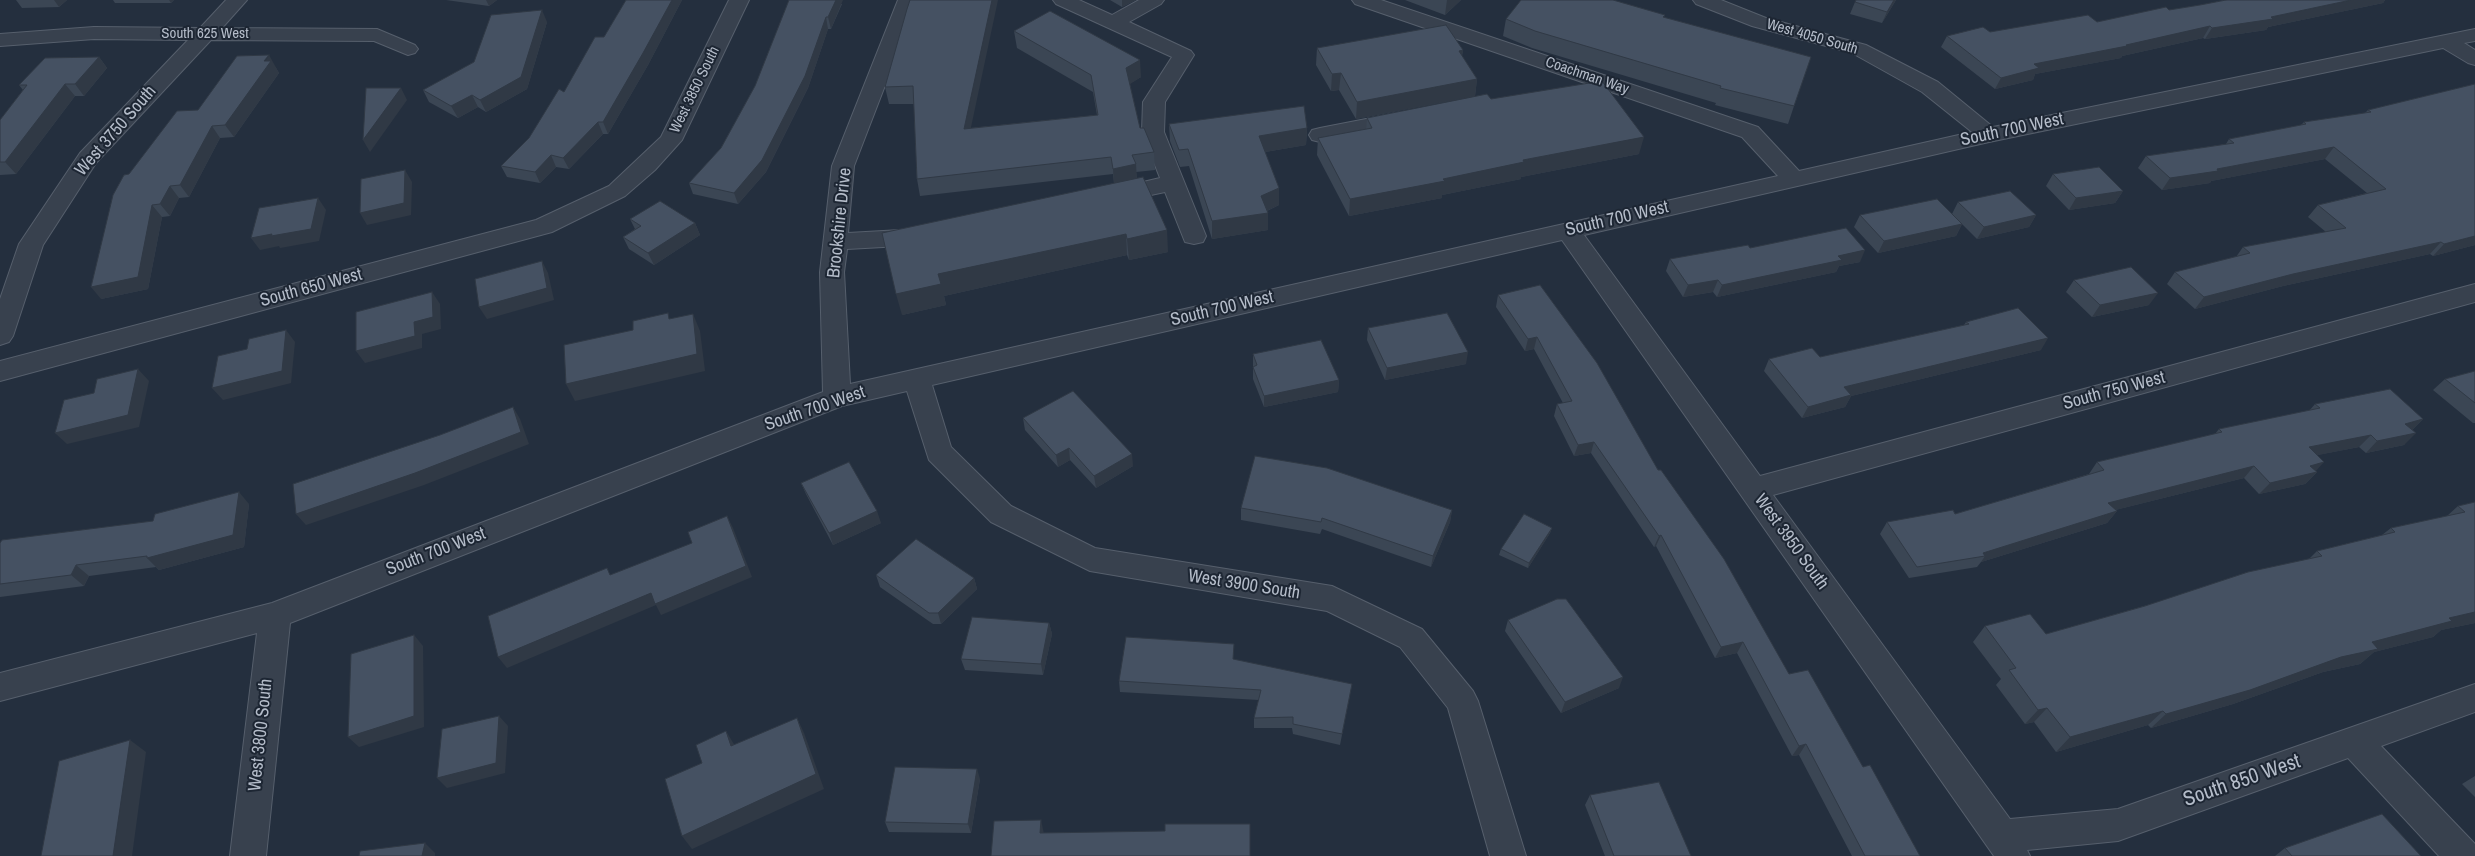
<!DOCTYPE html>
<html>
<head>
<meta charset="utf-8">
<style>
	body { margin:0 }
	canvas { display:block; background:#242f3e }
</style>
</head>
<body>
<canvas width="2475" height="856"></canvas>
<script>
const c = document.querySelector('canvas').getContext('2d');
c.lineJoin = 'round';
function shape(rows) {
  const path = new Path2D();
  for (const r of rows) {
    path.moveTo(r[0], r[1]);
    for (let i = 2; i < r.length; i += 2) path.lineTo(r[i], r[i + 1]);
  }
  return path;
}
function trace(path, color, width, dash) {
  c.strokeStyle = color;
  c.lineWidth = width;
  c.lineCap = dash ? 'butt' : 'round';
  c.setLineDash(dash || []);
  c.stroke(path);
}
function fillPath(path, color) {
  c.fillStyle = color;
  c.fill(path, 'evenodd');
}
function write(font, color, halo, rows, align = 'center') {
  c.font = font + ' "Archivo Narrow",sans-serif';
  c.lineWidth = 4;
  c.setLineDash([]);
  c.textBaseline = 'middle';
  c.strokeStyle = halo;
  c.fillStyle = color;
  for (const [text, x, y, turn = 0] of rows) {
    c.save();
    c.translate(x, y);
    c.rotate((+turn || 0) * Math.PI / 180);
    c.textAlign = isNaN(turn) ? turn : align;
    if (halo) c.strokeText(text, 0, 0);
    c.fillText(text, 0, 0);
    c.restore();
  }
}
const minor = shape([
	[226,0,247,0,222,28,377,29,415,45,418,49,415,53,408,55,374,41,211,40,96,163,43,245,13,336,9,342,0,345,0,299,19,244,80,153,188,40,94,39,0,46,0,34,94,27,200,28,226,0],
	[729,0,749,0,682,140,655,170,625,196,552,232,0,381,0,361,536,220,609,186,661,137,729,0],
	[898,0,918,0,854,166,848,233,919,229,928,231,931,237,928,243,919,245,847,249,844,272,850,384,1778,176,1742,137,1355,4,1352,0,1381,0,1758,127,1799,171,1972,132,1922,92,1852,53,1752,26,1696,4,1693,0,1721,0,1766,18,1866,45,1938,82,1993,127,2475,29,2475,41,2464,43,2475,50,2475,65,2468,63,2443,48,1989,142,1584,235,1760,476,2475,284,2475,302,1773,495,2010,819,2118,809,2475,684,2475,712,2381,746,2475,844,2475,856,2439,856,2348,758,2118,841,2027,850,2030,856,1994,856,1562,240,932,385,951,447,1011,506,1095,548,1332,586,1422,629,1473,691,1478,701,1526,856,1490,856,1448,708,1400,647,1327,611,1090,571,991,522,929,460,907,391,842,406,290,623,266,856,230,856,257,633,0,701,0,673,272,603,823,392,820,272,832,166,898,0],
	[1053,0,1079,0,1112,15,1139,0,1164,0,1161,4,1129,22,1191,51,1194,55,1165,102,1164,132,1206,236,1203,242,1194,244,1185,242,1165,192,1113,203,1105,201,1101,196,1105,191,1160,178,1142,132,1143,102,1172,57,1056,4,1053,0],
	[1402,112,1410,114,1413,119,1410,124,1320,142,1312,140,1309,135,1312,130,1320,128,1402,112]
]);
trace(minor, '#565f6c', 2);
fillPath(minor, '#38414e');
fillPath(shape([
	[16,0,67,0,59,7,22,8],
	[113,0,174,0,171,3,115,3],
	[446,0,497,0,489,6],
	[626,0,682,0,648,65,608,134,603,134,569,169,556,167,540,183,507,177,501,166,529,138,564,92,604,37],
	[789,0,842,4,831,29,828,29,808,88,766,172,738,204,693,194,689,183,721,148,755,86],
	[1110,0,1136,0,1122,7],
	[1405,0,1461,0,1445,15],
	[1896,0,1882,23,1850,14,1855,2],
	[2226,0,2385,0,2383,3,2268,27,2266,30,2205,39,2203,38,2122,56,2121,58,2035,74,2033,80,1995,89,1941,47,1947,36,2097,22,2200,5],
	[907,9,971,128,1097,115,1093,92,1017,48,1014,31,1141,77,1129,84,1140,128,1154,152,1155,170,1136,172,1137,178,1168,252,1129,260,1127,255,944,296,946,305,902,315,1114,183,1113,174,920,196,917,179,914,104,889,104,885,87],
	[1665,15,1664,17,1794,106,1788,124,1715,105,1716,103,1532,48,1503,36,1506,19],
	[547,22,527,89,486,112,478,107,458,118,429,102,423,90],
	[1317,48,1463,50,1462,56,1477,79,1475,96,1356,119,1339,90,1331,91,1316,65],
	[99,57,107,68,84,96,75,96,16,174,0,175,0,120,23,90,19,85],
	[276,67,276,68,279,73,234,137,220,138,189,197,179,198,170,216,162,217,148,289,101,299,129,174,198,110],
	[2475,84,2475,245,2433,256,2430,254,2283,286,2195,309,2167,284,2175,272,2236,257,2243,247,2326,232,2308,217,2318,205,2367,193,2325,159,2211,181,2210,183,2162,190,2138,168,2146,156,2226,144,2229,139,2301,125,2304,122,2365,113,2368,110],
	[1491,99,1639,154,1521,177,1521,179,1442,195,1442,198,1349,216,1317,155,1318,138,1366,129,1367,118],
	[1169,124,1307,128,1306,145,1265,152,1279,188,1279,205,1267,211,1268,213,1268,230,1212,239,1189,166,1180,167,1170,141],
	[2053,174,2123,191,2115,203,2069,210,2046,186],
	[1958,202,2036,215,2029,227,1977,239,1956,218,1962,224,1956,236,1878,253,1854,227,1860,215,1952,214],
	[630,219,695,223,700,235,654,265,629,249,623,237,635,229],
	[1750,248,1860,262,1839,266,1836,272,1717,297,1713,292,1683,297,1666,271,1670,259],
	[2074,280,2149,305,2092,317,2066,292],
	[1498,295,1658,470,1789,674,1863,767,1920,856,1852,856,1799,755,1792,756,1737,653,1715,658,1656,546,1654,547,1591,453,1574,456,1554,416,1557,404,1563,403,1534,349,1525,351,1496,307],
	[1966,322,2041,350,1851,396,1845,407,1802,418,1764,371,1769,359,1820,357,1964,325],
	[1368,328,1466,364,1385,380,1367,340],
	[1253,354,1339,380,1338,392,1264,407,1253,379],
	[2475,371,2475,423,2473,423,2433,390,2445,379],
	[2315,404,2423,419,2412,430,2404,445,2366,453,2359,447,2317,455,2315,471,2317,472,2305,484,2259,494,2244,478,2115,510,2117,511,2107,523,1981,562,1977,567,1909,578,1880,534,1887,522,1955,514,2089,474,2097,462,2215,434,2219,429,2309,411],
	[1023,418,1133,466,1096,488,1070,460,1058,467,1025,430],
	[801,483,881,523,833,545,806,494],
	[2475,502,2475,623,2441,630,2433,637,2374,652,2360,664,2323,672,2233,704,2151,728,2148,725,2056,752,2034,722,2025,724,1996,685,2001,679,1973,642,1985,626,2046,634,2309,559,2317,551,2382,535,2391,528,2447,516,2458,506],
	[249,504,244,547,159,570,156,567,89,576,84,586,0,597,0,543,153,521],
	[1241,508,1452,510,1450,522,1431,567,1322,529,1320,534,1241,520],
	[1552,528,1550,533,1528,568,1499,555,1501,549],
	[876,575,974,578,977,589,941,624,933,624,880,587],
	[1508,620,1619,688,1561,713,1505,631],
	[1049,623,1052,634,1043,675,965,670,961,659],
	[1233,659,1350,694,1340,745,1293,734,1292,728,1254,728,1254,718,1259,700,1120,692,1119,681],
	[2475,776,2475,797,2462,784],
	[980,779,971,833,889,832,885,822],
	[1590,795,1691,856,1605,856,1585,805],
	[2285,848,2421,856,2275,856]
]), '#3b4654');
fillPath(shape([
	[54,0,67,0,59,7],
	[169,0,174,0,171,3],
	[486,0,497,0,489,6],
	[672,0,682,0,648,65,608,134,603,122],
	[836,0,843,0,831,29,828,17],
	[992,0,998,0,967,146,964,129],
	[1122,0,1136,0,1122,7],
	[1447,0,1461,0,1445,15],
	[1894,0,1896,0,1882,23,1887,12],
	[2351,0,2385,0,2383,3,2268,27,2266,30,2205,39,2212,28,2271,17],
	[542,10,547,22,527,89,486,112,480,100],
	[826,17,828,29,808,88,766,172,738,204,734,193],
	[2210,26,2203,38,2122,56,2121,58,2035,74,2033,80,1995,89,2001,78,2034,64],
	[1463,50,1460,67,1459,51],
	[269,55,279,73,234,137,225,125],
	[99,57,107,68,84,96,75,84],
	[1140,60,1141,77,1127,86,1126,68],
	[1341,73,1339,90,1331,91,1332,74],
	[1477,79,1475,96,1356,119,1357,102],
	[65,84,75,96,16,174,5,162],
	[401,88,407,100,370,152,363,140],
	[472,95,478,107,458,118,451,106],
	[598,122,603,134,569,169,563,158],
	[212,126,220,138,189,197,180,185],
	[1307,128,1306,145,1259,153,1259,136],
	[1644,137,1639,154,1521,177,1521,179,1442,195,1442,198,1349,216,1350,199,1443,179,1523,160],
	[2334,147,2325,159,2211,181,2210,183,2162,190,2170,178],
	[551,155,556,167,540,183,535,172],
	[1136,164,1137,181,1114,186,1113,169],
	[405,170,412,182,411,215,367,225,360,213],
	[170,186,179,198,170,216,160,204],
	[1279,188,1279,205,1260,214,1261,196],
	[2123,191,2115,203,2069,210,2076,198],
	[318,198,326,210,319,241,280,248,279,246,260,250,251,238],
	[152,205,162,217,148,289,101,299,91,287],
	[1268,213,1268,230,1212,239,1212,221],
	[2036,215,2029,227,1977,239,1984,227],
	[695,223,700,235,654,265,648,253],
	[1962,224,1956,236,1878,253,1884,241],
	[1167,230,1168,252,1129,260,1127,239],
	[1126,234,1127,255,944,296,946,305,902,315,896,294,938,274],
	[2475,236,2475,245,2433,256,2444,244],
	[2441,242,2430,254,2283,286,2195,309,2204,297,2293,274],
	[1865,250,1860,262,1839,266,1836,272,1717,297,1722,285,1838,256],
	[542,261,548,273,554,300,487,319,479,307],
	[1718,280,1713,292,1683,297,1688,285],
	[432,292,440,304,441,329,422,334,422,348,365,363,356,351,414,322],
	[2158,293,2149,305,2092,317,2100,305],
	[693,314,700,331,705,371,575,401,566,384],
	[286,330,295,342,291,383,223,400,212,388],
	[1537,337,1534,349,1525,351,1528,339],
	[2048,338,2041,350,1851,396,1845,407,1802,418,1808,407,1844,387],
	[1468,352,1466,364,1385,380,1387,368],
	[138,369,149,381,139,427,67,444,55,433],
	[1339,380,1338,392,1264,407,1264,396],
	[513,407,520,419,529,444,424,485,306,525,296,514],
	[2423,419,2411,431,2405,424],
	[2416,433,2404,445,2366,453,2377,441],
	[2371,435,2359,447,2298,459,2309,447],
	[1594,442,1591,453,1574,456,1578,445],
	[1069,448,1070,460,1058,467,1056,455],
	[1132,454,1133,466,1096,488,1094,476],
	[2324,462,2314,473,2317,472,2305,484,2259,494,2270,483,2310,466],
	[2254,466,2244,478,2099,514,2108,503],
	[239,492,249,504,244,547,159,570,147,558],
	[1452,510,1450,522,1431,567,1433,556],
	[877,511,881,523,833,545,829,533],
	[2117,511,2107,523,1981,562,1985,556,1983,553],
	[727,516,733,528,752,577,661,615,656,605,507,668,498,657,651,593],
	[1552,528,1550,533,1528,568,1529,563],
	[1661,535,1656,546,1654,547,1659,536],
	[76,565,89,576,84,586,71,575],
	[974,578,977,589,941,624,938,613],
	[2475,612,2475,623,2441,630,2433,637,2374,652,2360,664,2323,672,2233,704,2151,728,2166,714,2372,642,2449,618],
	[1049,623,1052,634,1043,675,1041,664],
	[414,635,423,646,424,727,359,747,348,737],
	[1743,642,1737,653,1715,658,1721,647],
	[1623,677,1619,688,1561,713,1565,702],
	[2047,708,2034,722,2025,724,2038,710],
	[2163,711,2148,725,2056,752,2070,737],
	[499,716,508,726,505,773,447,788,437,778],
	[797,718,804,733,824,789,692,849,682,836],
	[726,731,735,746,731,746],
	[130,740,146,752,132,856,113,856],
	[1806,744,1799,755,1792,756,1799,746],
	[977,769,980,779,971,833,968,824],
	[1041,820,1044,834,1040,833],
	[425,843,435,853,435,856,422,856]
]), '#303945');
const building = shape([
	[626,0,672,0,643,53,603,122,598,122,563,158,551,155,535,172,501,166,529,138,559,89,564,92,595,37,604,37,626,0],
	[789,0,836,0,828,17,826,17,805,76,762,160,734,193,689,183,721,148,755,86,789,0],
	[910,0,992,0,964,129,1098,115,1091,75,1014,31,1050,11,1140,60,1126,68,1140,128,1144,128,1154,152,1132,155,1136,164,1113,169,1111,157,917,179,913,86,885,87,907,9,910,0],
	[1521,0,1613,0,1665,15,1663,17,1811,57,1794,106,1720,88,1721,86,1535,31,1506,19,1521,0],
	[1856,0,1894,0,1887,12,1855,2,1856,0],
	[2226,0,2351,0,2271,17,2273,19,2212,28,2210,26,2126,45,2127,46,2034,64,2039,68,2001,78,1947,36,1983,27,1990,32,2088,15,2097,22,2166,7,2169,10,2200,5,2226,0],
	[542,10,521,77,480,100,472,95,451,106,423,90,474,62,491,15,542,10],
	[1446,25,1463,50,1459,51,1477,79,1357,102,1341,73,1332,74,1317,48,1446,25],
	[269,55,264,61,271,61,225,125,212,126,180,185,170,186,160,204,152,205,138,277,91,287,113,195,124,175,129,174,177,111,198,110,237,56,269,55],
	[99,57,75,84,65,84,5,162,0,162,0,120,27,85,19,85,45,58,99,57],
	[1602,81,1644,137,1523,160,1524,162,1443,179,1445,181,1350,199,1318,138,1372,128,1367,118,1487,94,1491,99,1602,81],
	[2475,84,2475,236,2444,244,2441,242,2293,274,2204,297,2175,272,2250,253,2243,247,2346,228,2318,205,2386,189,2334,147,2217,169,2218,171,2170,178,2146,156,2234,143,2229,139,2306,124,2304,122,2371,112,2368,110,2475,84],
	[366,88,401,88,363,140,366,88],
	[1304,106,1307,128,1259,136,1279,188,1261,196,1268,213,1212,221,1188,149,1179,150,1169,124,1304,106],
	[2099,167,2123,191,2076,198,2053,174,2099,167],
	[405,170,404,203,360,213,361,179,405,170],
	[1143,177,1167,230,1127,239,1126,234,938,274,941,284,896,294,882,233,1143,177],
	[2010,191,2036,215,1984,227,1958,202,2010,191],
	[318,198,311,229,271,236,272,234,251,238,259,208,318,198],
	[1937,199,1962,224,1884,241,1860,215,1937,199],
	[660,201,695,223,648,253,623,237,641,226,630,219,660,201],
	[1846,228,1865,250,1838,256,1842,260,1722,285,1718,280,1688,285,1670,259,1748,245,1750,248,1846,228],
	[542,261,547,288,479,307,475,279,542,261],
	[2131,267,2158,293,2100,305,2074,280,2131,267],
	[1540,285,1597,363,1658,470,1661,470,1724,559,1789,674,1808,670,1863,767,1870,765,1920,856,1865,856,1806,744,1799,746,1743,642,1721,647,1661,535,1659,536,1594,442,1578,445,1557,404,1572,401,1537,337,1528,339,1498,295,1540,285],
	[432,292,433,317,414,322,415,336,356,351,356,312,432,292],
	[2018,308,2048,338,1844,387,1851,395,1808,407,1769,359,1812,348,1820,357,1969,324,1966,322,2018,308],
	[668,313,669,319,693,314,697,354,566,384,564,345,633,330,633,321,668,313],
	[1447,313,1468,352,1387,368,1368,328,1447,313],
	[286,330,282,371,212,388,218,356,247,349,249,339,286,330],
	[1321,340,1339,380,1264,396,1253,367,1257,365,1253,354,1321,340],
	[138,369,128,415,55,433,64,400,94,393,97,379,138,369],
	[2475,371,2475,403,2445,379,2475,371],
	[2390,389,2423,419,2405,424,2416,433,2377,441,2371,435,2309,447,2324,462,2310,466,2317,472,2270,483,2254,466,2108,503,2117,511,1983,553,1985,556,1917,567,1887,522,1953,510,1955,514,2104,470,2097,462,2222,432,2219,429,2320,408,2315,404,2390,389],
	[1073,391,1132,454,1094,476,1069,448,1056,455,1023,418,1073,391],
	[513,407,521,432,415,473,296,514,293,484,440,435,513,407],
	[1255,456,1327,468,1452,510,1433,556,1322,518,1321,522,1241,508,1255,456],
	[849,462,877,511,829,533,801,483,849,462],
	[239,492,233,535,147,558,147,556,76,565,71,575,0,584,0,543,2,540,153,521,155,514,239,492],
	[2475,502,2475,612,2449,618,2452,621,2372,642,2378,649,2341,657,2250,690,2166,714,2163,711,2070,737,2047,708,2038,710,2009,670,2016,668,1985,626,2030,614,2046,634,2145,606,2248,572,2322,556,2317,551,2395,532,2391,528,2465,512,2458,506,2475,502],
	[1524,514,1552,528,1529,563,1501,549,1524,514],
	[727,516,746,566,655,604,651,593,498,657,488,616,607,568,610,575,692,543,688,532,727,516],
	[916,539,974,578,938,613,929,613,876,575,916,539],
	[1557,599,1566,599,1623,677,1565,702,1508,620,1557,599],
	[972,617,1049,623,1041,664,961,659,972,617],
	[414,635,414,716,348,737,351,654,414,635],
	[1126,637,1234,644,1233,659,1352,684,1342,734,1293,724,1293,717,1254,718,1261,690,1119,681,1126,637],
	[499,716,496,763,437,778,442,729,499,716],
	[797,718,816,774,682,836,665,779,702,763,696,745,726,731,731,746,797,718],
	[130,740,113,856,41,856,59,761,130,740],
	[895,767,977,769,968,824,885,822,895,767],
	[1659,782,1691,856,1614,856,1590,795,1659,782],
	[2382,814,2421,856,2292,856,2285,848,2382,814],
	[1041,820,1040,833,1165,831,1165,824,1250,824,1250,856,991,856,994,821,1041,820],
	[425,843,422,856,359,856,360,851,425,843]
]);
fillPath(building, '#455162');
trace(building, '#303945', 1);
write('15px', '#b4bcc9', '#1d2633', [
	["South 625 West",205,34],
	["West 4050 South",1812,37,16],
	["Coachman Way",1587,76,19],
	["West 3850 South",695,90,-64]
]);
write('18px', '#b4bcc9', '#1d2633', [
	["South 700 West",2012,130,-12],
	["West 3750 South",116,131,-49],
	["South 700 West",1617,219,-13],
	["Brookshire Drive",840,223,-84],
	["South 650 West",311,288,-15],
	["South 700 West",1222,309,-13],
	["South 750 West",2114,391,-15],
	["South 700 West",815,409,-19],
	["West 3950 South",1791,542,54],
	["South 700 West",436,552,-21],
	["West 3900 South",1244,585,9],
	["West 3800 South",261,735,-84]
]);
write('21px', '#b4bcc9', '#1d2633', [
	["South 850 West",2242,781,-19]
]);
</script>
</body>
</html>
